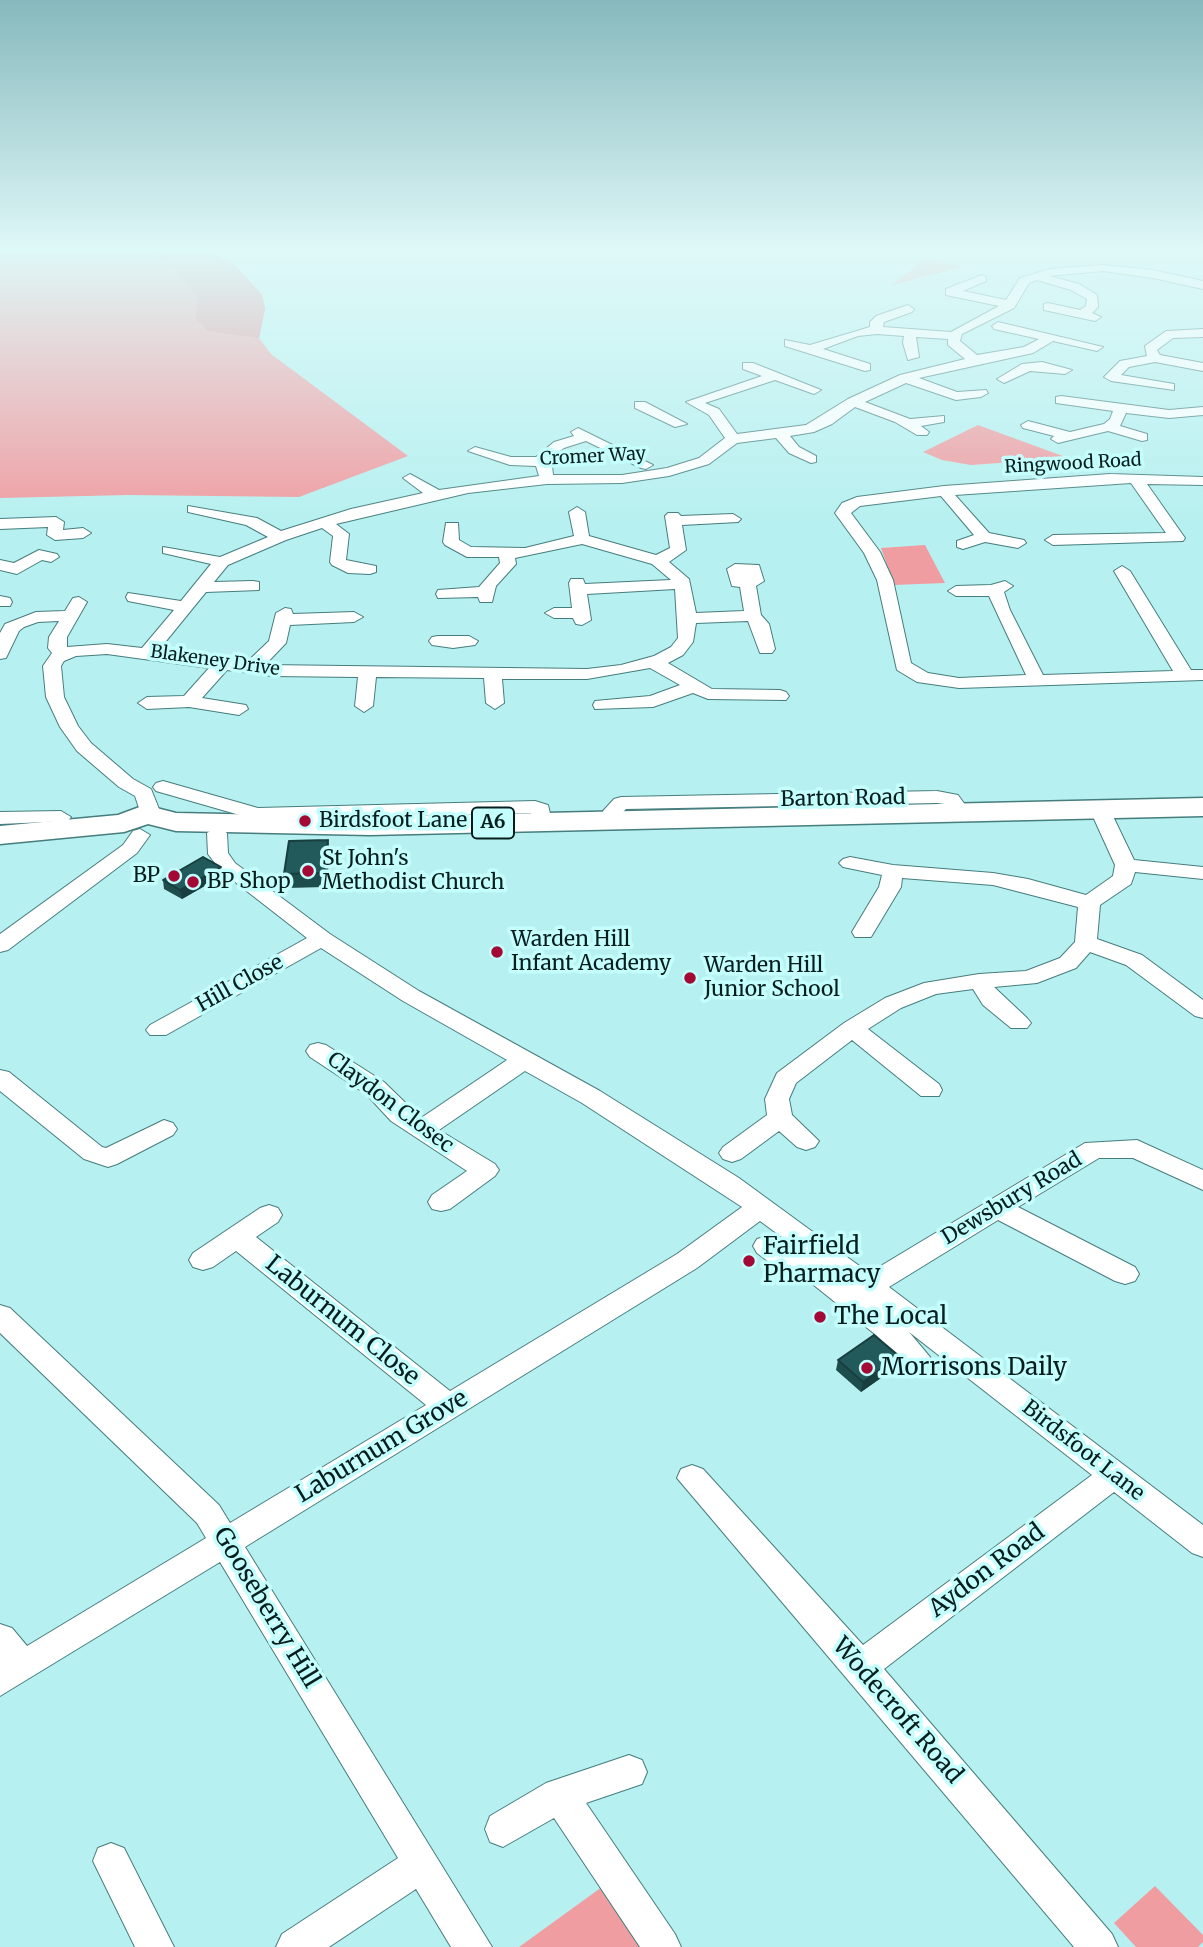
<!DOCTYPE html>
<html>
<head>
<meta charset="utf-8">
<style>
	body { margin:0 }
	canvas { display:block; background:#b7f0f0 }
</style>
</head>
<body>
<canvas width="1203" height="1947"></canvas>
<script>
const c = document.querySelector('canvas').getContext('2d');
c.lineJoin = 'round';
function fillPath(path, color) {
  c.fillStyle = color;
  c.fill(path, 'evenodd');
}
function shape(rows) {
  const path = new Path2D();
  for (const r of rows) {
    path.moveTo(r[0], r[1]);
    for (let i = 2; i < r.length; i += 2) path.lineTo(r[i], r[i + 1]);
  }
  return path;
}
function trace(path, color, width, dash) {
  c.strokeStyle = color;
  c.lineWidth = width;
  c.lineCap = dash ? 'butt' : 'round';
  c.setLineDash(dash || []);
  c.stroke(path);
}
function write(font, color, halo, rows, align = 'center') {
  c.font = font + ' Merriweather,serif';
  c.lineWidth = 7;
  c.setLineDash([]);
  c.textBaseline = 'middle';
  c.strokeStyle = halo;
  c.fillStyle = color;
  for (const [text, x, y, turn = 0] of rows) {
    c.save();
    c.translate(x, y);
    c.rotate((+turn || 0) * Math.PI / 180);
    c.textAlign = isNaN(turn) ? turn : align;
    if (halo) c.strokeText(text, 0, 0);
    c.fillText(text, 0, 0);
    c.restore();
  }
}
fillPath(shape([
	[6,249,206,249,216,255,237,267,262,295,265,309,259,338,271,354,408,456,299,497,128,495,0,498,0,251],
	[927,259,963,267,892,285,921,263],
	[978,425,1068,458,971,465,942,460,923,452],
	[925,545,945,583,894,585,881,548],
	[1155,1886,1203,1935,1203,1942,1198,1947,1136,1947,1114,1923],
	[602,1887,645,1947,519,1947]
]), '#f09da2');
fillPath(shape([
	[152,249,206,249,237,267,262,295,265,309,259,338,208,331,196,320,198,296,179,272]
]), '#e18b90');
const minor = shape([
	[1129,249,1141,249,1141,252,1135,255,1129,249],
	[1103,265,1153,270,1203,281,1203,289,1153,278,1103,271,1049,276,1079,284,1097,295,1098,307,1092,313,1101,317,1095,321,1044,310,1044,304,1048,303,1080,310,1086,306,1087,299,1071,290,1037,280,1029,283,1014,308,962,334,960,341,977,355,1024,347,1039,339,994,329,992,326,998,322,1103,347,1097,351,1053,341,1033,353,919,378,957,392,986,390,988,393,981,397,956,400,906,383,865,402,910,419,944,416,944,422,921,426,929,432,927,435,917,435,895,422,855,407,832,424,814,432,790,436,799,447,816,456,816,462,811,463,789,453,776,438,737,443,709,464,669,476,622,483,547,484,468,493,336,524,349,534,346,560,376,566,376,572,370,574,348,573,332,565,330,562,333,536,322,528,286,540,228,565,214,582,253,581,259,582,259,590,206,592,158,651,247,662,269,641,276,613,285,608,291,609,293,614,354,612,363,617,354,622,290,625,286,643,265,665,587,669,621,665,654,656,671,647,678,638,675,589,587,594,591,620,582,625,576,624,573,618,554,618,545,613,554,608,572,608,569,583,571,579,583,579,585,584,671,580,652,564,582,544,515,558,516,564,496,586,492,602,480,602,478,597,438,598,436,594,438,590,479,587,500,563,499,557,467,557,445,545,443,542,446,523,458,523,459,540,471,547,525,548,574,536,569,512,577,507,585,512,589,536,656,555,670,548,665,516,668,513,678,513,681,516,733,514,741,519,738,522,682,525,686,550,669,562,689,579,696,613,744,611,740,587,732,586,727,569,735,564,759,565,764,581,756,586,761,615,769,624,775,649,772,653,760,653,748,621,696,623,693,642,683,655,668,663,712,689,780,690,786,692,789,696,786,700,708,699,693,693,653,707,595,709,593,705,595,701,650,696,680,685,650,668,587,679,502,679,504,703,495,709,486,703,484,678,376,677,373,706,364,712,355,706,358,677,272,676,227,670,202,698,246,705,248,709,239,715,189,707,147,709,138,703,147,697,184,696,209,668,107,654,76,656,64,661,61,666,64,697,78,726,91,743,133,779,151,789,161,814,151,820,141,814,135,796,119,787,77,751,60,727,46,697,43,666,52,653,48,648,49,637,59,621,38,622,24,627,19,631,6,658,0,659,0,633,5,624,36,612,65,611,73,598,79,597,87,602,67,637,67,647,107,644,142,648,174,610,128,601,126,597,128,593,181,601,211,564,163,553,163,547,220,557,268,537,246,525,188,512,188,506,257,518,281,531,351,509,423,493,403,478,410,474,439,490,539,476,536,466,510,465,468,451,475,447,511,457,536,457,554,442,574,436,571,432,578,428,653,465,646,469,641,468,586,441,564,448,551,457,553,475,622,475,667,468,699,458,725,438,709,415,686,402,762,376,743,369,743,363,753,363,821,390,814,394,775,380,705,403,719,409,737,434,806,425,848,399,900,375,965,359,948,345,948,339,916,337,919,357,908,360,903,343,904,336,877,334,858,336,823,349,870,364,870,370,865,371,785,346,785,340,810,345,870,327,870,322,876,316,908,305,914,309,912,312,884,322,883,327,951,332,999,306,946,295,946,289,982,275,986,277,986,281,963,291,1006,300,1020,278,1050,269,1103,265],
	[1203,329,1203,337,1173,338,1157,350,1160,355,1203,363,1203,371,1155,362,1129,367,1121,375,1174,384,1174,390,1111,381,1104,377,1120,361,1147,356,1145,346,1166,331,1203,329],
	[1042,362,1072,370,1065,374,1030,371,1004,383,997,379,1022,364,1042,362],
	[1061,396,1169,410,1203,407,1203,415,1169,418,1126,413,1120,426,1147,434,1147,440,1142,441,1108,431,1058,443,1051,439,1054,436,1023,428,1021,425,1028,421,1070,432,1104,424,1110,419,1113,411,1056,403,1056,397,1061,396],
	[635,402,645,402,687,424,675,427,635,408,635,402],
	[1110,474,1203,477,1203,485,1147,484,1185,538,1183,541,1053,545,1045,540,1053,535,1166,533,1131,483,955,495,989,533,1024,540,1026,543,1018,548,985,542,963,549,957,547,957,541,974,535,941,496,860,506,851,513,880,552,893,580,911,663,928,673,959,678,1026,675,989,596,956,596,948,591,956,586,991,585,1005,581,1013,586,1004,592,1010,610,1043,675,1173,671,1114,571,1122,566,1130,571,1191,670,1203,670,1203,680,959,688,917,682,897,670,877,580,864,553,835,513,842,503,857,497,944,486,1110,474],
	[56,517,64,522,63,530,83,528,91,533,83,538,55,540,47,535,48,527,0,529,0,519,56,517],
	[39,550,57,554,59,557,51,562,42,560,17,574,0,570,0,560,14,563,39,550],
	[0,596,10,598,12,602,10,606,0,606,0,596],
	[438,636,469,636,478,641,475,645,453,648,432,645,429,641,432,637,438,636],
	[163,781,258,808,535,801,548,805,552,822,542,828,535,826,531,813,257,820,156,791,153,787,156,783,163,781],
	[937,791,958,795,971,813,968,817,954,817,945,804,937,803,626,809,623,812,625,820,615,826,608,824,603,811,614,799,621,797,937,791],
	[1100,804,1110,810,1134,860,1203,867,1203,879,1135,872,1131,884,1100,905,1097,939,1142,955,1203,1000,1203,1018,1195,1016,1126,965,1090,952,1076,968,1037,983,994,987,1027,1018,1031,1023,1027,1028,1011,1028,983,1005,973,989,936,994,901,1008,868,1029,939,1084,942,1090,939,1096,921,1096,852,1040,796,1083,789,1099,792,1115,819,1141,815,1147,806,1150,797,1147,779,1131,741,1159,732,1162,723,1159,719,1153,723,1147,767,1115,765,1099,777,1073,844,1023,885,998,924,983,979,974,1026,971,1060,958,1075,942,1078,907,993,885,902,878,901,887,871,937,855,937,852,932,879,887,882,875,843,867,839,863,843,859,850,857,893,865,993,873,1028,879,1086,895,1113,876,1115,865,1090,810,1100,804],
	[61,811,71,817,68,821,0,824,0,812,61,811],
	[217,827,227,833,228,853,235,863,330,934,419,991,600,1091,739,1178,869,1273,1085,1143,1137,1140,1203,1170,1203,1190,1133,1158,1099,1158,1018,1207,1135,1267,1139,1274,1135,1281,1125,1284,1115,1281,998,1220,889,1287,1203,1525,1203,1557,1192,1553,1114,1492,884,1669,1112,1934,1118,1947,1074,1947,677,1478,681,1469,692,1465,703,1469,863,1645,1092,1475,909,1332,930,1357,926,1365,916,1368,906,1365,876,1335,790,1266,773,1265,757,1253,753,1246,757,1239,767,1236,786,1246,790,1243,760,1221,697,1268,245,1547,492,1947,451,1947,416,1889,329,1947,276,1947,282,1934,398,1858,220,1562,0,1696,0,1624,12,1628,27,1646,206,1538,197,1523,0,1333,0,1305,10,1308,219,1505,230,1523,426,1405,236,1251,213,1267,203,1270,193,1267,189,1260,193,1253,260,1208,269,1205,278,1208,282,1215,278,1222,256,1237,450,1391,677,1254,742,1207,582,1103,525,1071,439,1130,495,1164,499,1170,495,1176,450,1209,441,1211,432,1209,428,1202,432,1195,467,1171,391,1121,366,1094,310,1057,306,1051,310,1045,318,1043,326,1045,384,1082,421,1118,507,1060,403,1001,321,948,166,1035,150,1035,146,1030,150,1025,307,938,221,871,208,854,207,833,217,827],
	[140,829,150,835,137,853,8,950,0,952,0,934,123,845,133,831,140,829],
	[0,1070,9,1072,102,1147,106,1148,164,1120,173,1123,177,1129,173,1135,117,1164,108,1167,84,1159,0,1091,0,1070],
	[629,1755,642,1760,647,1772,642,1784,586,1803,675,1934,681,1947,640,1947,554,1818,503,1847,490,1842,485,1829,490,1816,546,1783,629,1755],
	[111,1843,124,1848,174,1947,135,1947,93,1861,98,1848,111,1843]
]);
const highway = shape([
	[1203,798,1203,816,370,835,176,831,148,824,124,832,0,844,0,826,118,815,145,805,176,813,370,817,1203,798]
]);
trace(minor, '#467d7d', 2);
trace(highway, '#467d7d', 3);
fillPath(minor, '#fff');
fillPath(highway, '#fff');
fillPath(shape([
	[328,840,330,854,326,887,286,888,284,874],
	[221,867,222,876,182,899,164,889,163,880],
	[899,1356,898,1366,861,1392,836,1370,838,1360]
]), '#1d4d4d');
fillPath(shape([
	[328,840,330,854,326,887,324,873],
	[221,867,222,876,182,899,180,890],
	[899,1356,898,1366,861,1392,863,1382]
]), '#183e3f');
const building = shape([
	[328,840,324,873,284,874,289,841,328,840],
	[203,857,221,867,180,890,163,880,203,857],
	[874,1335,899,1356,863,1382,838,1360,874,1335]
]);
fillPath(building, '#22595a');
trace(building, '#183e3f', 2);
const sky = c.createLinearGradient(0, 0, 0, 522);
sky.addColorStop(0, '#86b9bd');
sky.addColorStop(0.48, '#dff8f8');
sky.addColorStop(1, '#dff8f800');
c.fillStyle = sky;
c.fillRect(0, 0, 1203, 522);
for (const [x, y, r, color] of [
	[305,821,7,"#a40834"],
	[308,871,7,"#a40834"],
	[174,876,7,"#a40834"],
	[193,882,7,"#a40834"],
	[497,952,7,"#a40834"],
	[690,978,7,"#a40834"],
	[749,1261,7,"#a40834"],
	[820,1317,7,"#a40834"],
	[867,1368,7,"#a40834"]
]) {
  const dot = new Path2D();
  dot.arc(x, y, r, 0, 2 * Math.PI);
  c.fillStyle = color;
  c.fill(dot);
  trace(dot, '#c4fefd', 2.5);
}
write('18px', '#071e1e', '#c4fefd', [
	["Cromer Way",593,457,-3],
	["Ringwood Road",1073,464,-3],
	["Blakeney Drive",215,661,8]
]);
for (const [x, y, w] of [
	[493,823,42]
]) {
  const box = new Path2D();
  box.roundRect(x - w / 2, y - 15.5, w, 31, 5);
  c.fillStyle = '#c4fefd';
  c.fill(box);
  trace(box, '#071e1e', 2);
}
write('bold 19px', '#071e1e', null, [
	["A6",493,823]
]);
write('21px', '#071e1e', '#c4fefd', [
	["Barton Road",843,799,-1],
	["Hill Close",240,984,-29],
	["Claydon Closec",390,1103,37],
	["Dewsbury Road",1012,1199,-31],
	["Birdsfoot Lane",1083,1451,38]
]);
write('21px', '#071e1e', '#c4fefd', [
	["Birdsfoot Lane",319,821],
	["St John's",322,859],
	["Methodist Church",322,883],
	["BP",160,876,"right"],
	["BP Shop",207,882],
	["Warden Hill",511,940],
	["Infant Academy",511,964],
	["Warden Hill",704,966],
	["Junior School",704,990]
], 'left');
write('24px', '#071e1e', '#c4fefd', [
	["Fairfield",763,1247],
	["Pharmacy",763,1275],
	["The Local",834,1317],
	["Morrisons Daily",881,1368]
], 'left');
write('24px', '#071e1e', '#c4fefd', [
	["Laburnum Close",342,1321,39],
	["Laburnum Grove",382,1447,-31],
	["Aydon Road",987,1571,-37],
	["Gooseberry Hill",266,1608,59],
	["Wodecroft Road",897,1711,49]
]);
</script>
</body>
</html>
